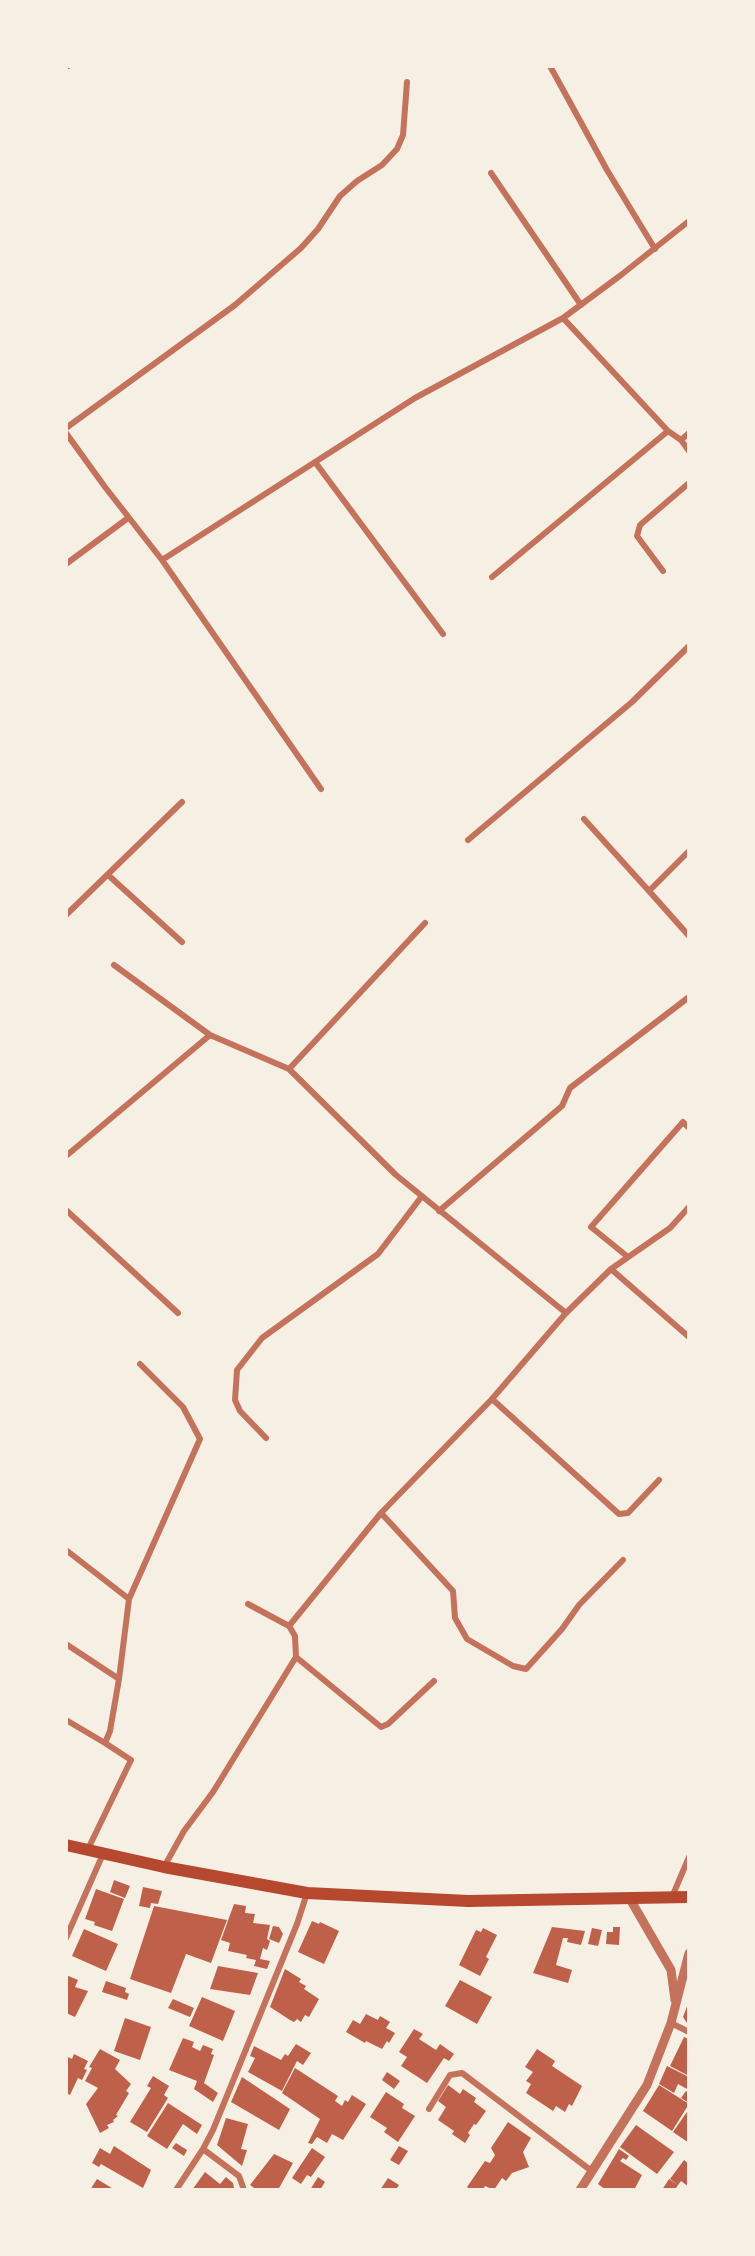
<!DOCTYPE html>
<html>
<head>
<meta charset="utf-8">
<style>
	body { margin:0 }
	#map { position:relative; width:755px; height:2256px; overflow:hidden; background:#f6efe4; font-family:Jost,sans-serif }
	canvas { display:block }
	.frame { position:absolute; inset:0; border:68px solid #f6efe4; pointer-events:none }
</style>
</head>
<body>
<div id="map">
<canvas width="755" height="2256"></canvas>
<div class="frame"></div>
</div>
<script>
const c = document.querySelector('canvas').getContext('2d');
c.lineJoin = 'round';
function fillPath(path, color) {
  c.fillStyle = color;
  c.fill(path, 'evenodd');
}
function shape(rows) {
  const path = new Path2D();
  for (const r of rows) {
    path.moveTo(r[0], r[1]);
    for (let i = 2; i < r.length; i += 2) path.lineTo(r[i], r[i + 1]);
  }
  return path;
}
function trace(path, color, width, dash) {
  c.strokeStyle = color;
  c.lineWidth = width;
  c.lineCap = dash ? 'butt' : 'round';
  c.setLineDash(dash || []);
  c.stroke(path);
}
fillPath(shape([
	[114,1880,130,1886,125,1898,110,1892],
	[143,1887,162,1891,158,1904,151,1903,150,1908,139,1906],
	[96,1889,124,1899,112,1931,94,1925,95,1922,85,1919],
	[234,1904,246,1906,245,1913,255,1914,253,1923,270,1925,267,1939,270,1941,267,1950,263,1948,260,1959,270,1961,267,1969,254,1966,256,1960,246,1958,247,1955,228,1951,230,1943,221,1940],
	[154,1906,227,1920,211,1963,186,1954,171,1993,130,1979],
	[312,1921,319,1924,320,1922,339,1931,324,1964,298,1952],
	[273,1926,279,1927,283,1934,279,1943,269,1939],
	[552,1927,585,1931,581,1945,567,1942,568,1938,563,1938,556,1965,572,1970,568,1983,533,1973],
	[613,1927,620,1927,619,1945,606,1944,607,1932,613,1932],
	[483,1928,497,1935,486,1957,489,1959,480,1976,459,1965,476,1930,481,1932],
	[592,1928,602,1930,598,1946,588,1944],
	[84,1929,118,1944,106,1971,72,1956],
	[218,1966,258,1973,250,1995,210,1989],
	[285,1969,301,1979,299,1982,306,1986,304,1989,319,1999,309,2017,305,2015,301,2022,297,2019,294,2022,290,2020,270,2007],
	[66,1975,78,1980,75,1987,88,1991,75,2017,66,2013],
	[460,1980,492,1997,477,2024,445,2006],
	[106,1981,126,1988,125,1992,129,1994,127,2000,102,1992],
	[202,1997,235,2011,223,2041,189,2026],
	[173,1999,194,2008,190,2017,168,2008],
	[689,2001,689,2026,683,2017],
	[366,2014,378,2020,380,2016,390,2022,386,2028,395,2033,389,2043,387,2041,382,2049,366,2041,365,2043,346,2032,353,2020,360,2024],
	[125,2018,151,2027,140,2060,114,2051],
	[414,2029,423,2034,419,2039,436,2050,440,2044,454,2054,449,2061,444,2058,427,2083,401,2066,407,2057,399,2052],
	[684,2037,689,2039,689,2076,670,2066],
	[183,2038,194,2042,192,2047,200,2051,203,2045,213,2049,211,2054,214,2055,204,2083,218,2093,213,2102,194,2089,197,2081,169,2070],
	[296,2044,311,2053,303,2065,297,2061,282,2091,248,2072,255,2058,250,2056,254,2046,281,2060,285,2054,288,2056],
	[100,2049,120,2060,115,2069,131,2084,126,2091,129,2093,116,2115,118,2116,113,2120,114,2122,107,2125,109,2128,100,2133,86,2104,98,2088,85,2081,92,2068,89,2067],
	[537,2049,555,2061,552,2066,582,2086,572,2106,569,2104,565,2112,556,2106,553,2111,526,2093,531,2084,526,2081,533,2072,525,2067],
	[74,2054,88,2061,84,2069,87,2070,82,2080,78,2078,70,2095,66,2093,66,2061,68,2057,72,2059],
	[667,2066,689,2077,687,2089,678,2084,674,2093,659,2084],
	[295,2068,338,2096,335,2101,342,2106,345,2100,348,2102,352,2095,366,2104,343,2140,332,2134,327,2143,317,2137,312,2144,308,2143,320,2119,282,2093],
	[387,2072,400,2081,394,2089,382,2080],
	[153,2076,169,2086,164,2095,168,2098,147,2132,130,2122,151,2088,147,2086],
	[242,2077,290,2109,279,2130,231,2102],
	[448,2085,460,2094,463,2089,476,2098,474,2102,486,2111,476,2125,474,2124,468,2133,470,2135,465,2143,452,2134,454,2131,438,2120,446,2107,438,2101],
	[659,2085,689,2104,672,2131,643,2111],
	[686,2091,689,2093,689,2103,681,2098],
	[386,2092,404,2104,402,2108,415,2116,398,2142,384,2132,387,2128,370,2117],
	[168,2103,202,2125,197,2134,183,2124,167,2149,147,2136],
	[689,2109,689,2143,673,2132],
	[226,2118,248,2124,241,2149,247,2150,242,2166,217,2145],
	[508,2122,531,2138,523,2152,529,2167,512,2173,506,2181,502,2178,494,2190,485,2186,483,2190,471,2190,467,2187,485,2161,490,2163,495,2155,491,2148],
	[636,2125,674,2152,657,2174,620,2147],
	[176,2143,187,2150,184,2156,172,2148],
	[114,2146,151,2170,143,2188,101,2164,99,2167,92,2163,100,2148,110,2154],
	[399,2146,408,2151,399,2165,390,2160],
	[312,2148,325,2157,311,2177,307,2175,301,2184,292,2178],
	[619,2149,629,2156,626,2160,623,2158,620,2161,642,2175,634,2190,606,2190,598,2184],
	[274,2154,293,2163,278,2190,257,2190,250,2185],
	[684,2160,689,2164,689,2187,681,2181,678,2185,670,2179],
	[205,2172,220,2184,226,2177,233,2183,234,2188,192,2190],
	[318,2177,325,2182,320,2190,310,2190],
	[388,2178,399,2185,397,2188,400,2190,380,2190],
	[97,2179,115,2190,90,2190],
	[669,2179,678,2185,676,2188,679,2190,662,2190]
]), '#bf614a');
trace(shape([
	[550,66,607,170,655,249],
	[66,67,68,66],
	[491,173,581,305],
	[563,318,668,431,681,440,689,451],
	[66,428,235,305,301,248,318,229,340,196,357,181,382,165,397,149,403,135,407,82],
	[66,433,105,487,162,560,321,789],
	[681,440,689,433],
	[315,462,443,634],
	[162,560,415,398,563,318,621,275,689,221],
	[66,564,128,518],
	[663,571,637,536,640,525,689,483],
	[492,577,668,431],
	[584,819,649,891],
	[468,840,632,702,689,646],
	[689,851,649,891,689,936],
	[108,875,182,942],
	[66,915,182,802],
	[114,965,210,1035],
	[289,1069,425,923],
	[66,1156,210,1035,289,1069,396,1175,566,1313,611,1269,689,1337],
	[66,1210,178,1313],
	[439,1211,562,1106,570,1088,689,997],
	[628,1257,591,1227,683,1122,689,1128],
	[611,1269,670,1228,689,1207],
	[492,1399,619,1514,628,1513,659,1480],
	[266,1438,240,1411,235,1400,237,1370,262,1338,378,1254,422,1196],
	[381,1513,453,1591,455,1618,467,1639,513,1666,526,1669,562,1629,579,1605,623,1560],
	[66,1550,129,1599,119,1679,110,1731,105,1743,131,1760,88,1849],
	[129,1599,200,1439,183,1407,140,1364],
	[248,1604,289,1626],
	[66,1644,119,1679],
	[296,1657,381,1727,388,1724,434,1681],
	[66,1720,105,1743],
	[164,1867,184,1831,213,1792,296,1657,295,1636,289,1626,381,1513,492,1399,566,1313],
	[672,1897,689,1857],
	[66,1938,103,1854],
	[671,2023,689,2032],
	[429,2109,450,2075,462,2073,593,2172],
	[203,2149,239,2176,244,2190],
	[176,2190,203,2149,213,2130,297,1924,307,1893]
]), '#c5725c', 6);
trace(shape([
	[630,1899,671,1970,675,2000],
	[580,2190,647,2085,671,2023,689,1953]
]), '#c5725c', 9);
trace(shape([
	[66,1845,164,1867,307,1893,468,1901,689,1897]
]), '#b5482f', 12);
</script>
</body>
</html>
